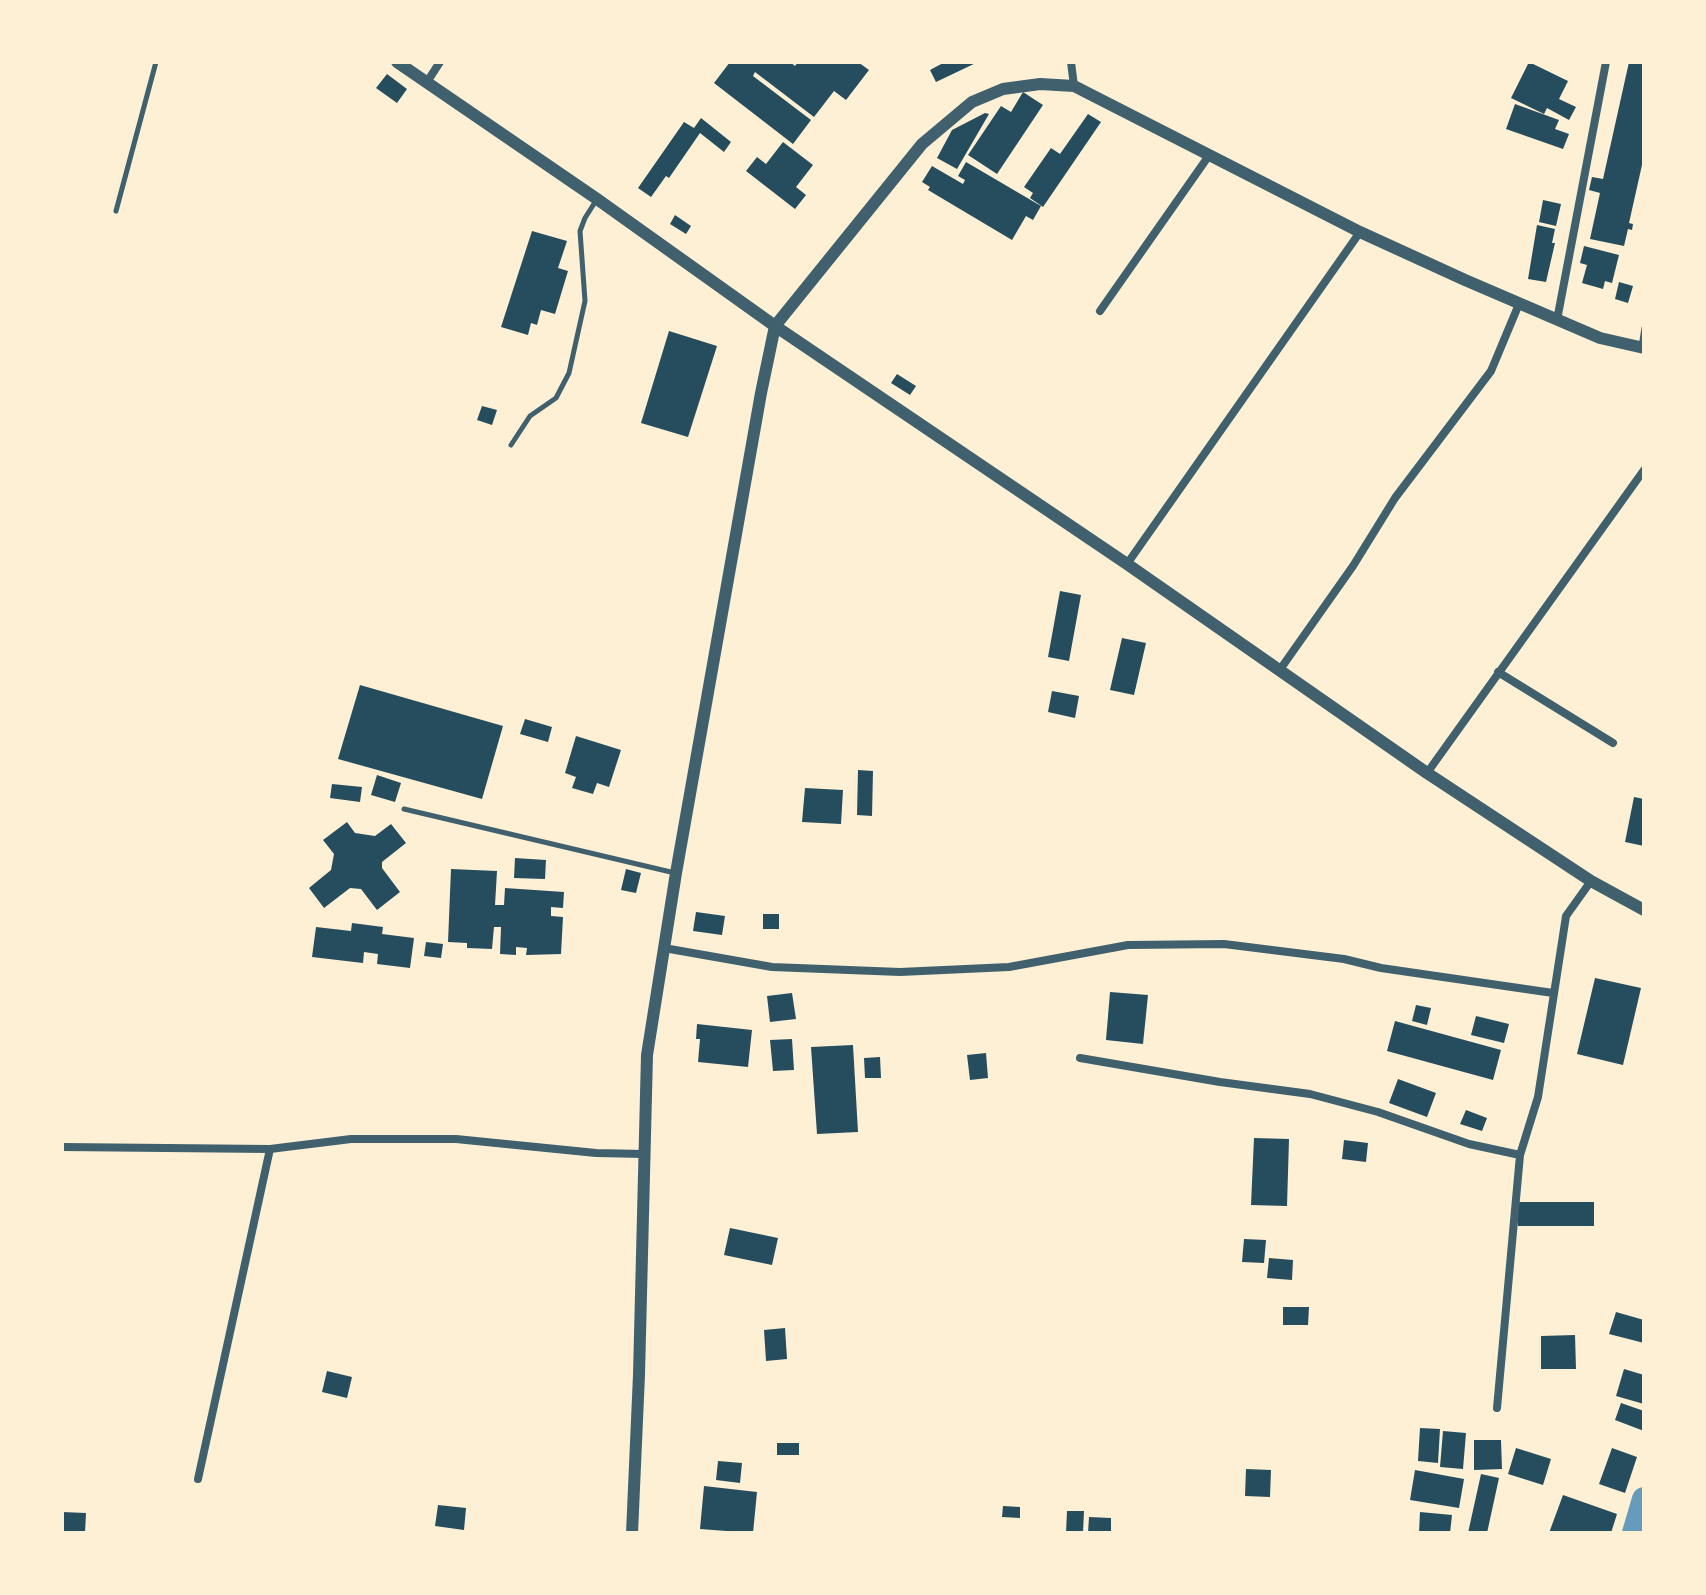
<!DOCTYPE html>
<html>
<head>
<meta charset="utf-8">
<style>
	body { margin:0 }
	#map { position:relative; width:1706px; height:1595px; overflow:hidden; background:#fdf0d5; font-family:"DM Sans",sans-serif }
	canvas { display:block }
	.frame { position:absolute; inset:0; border:64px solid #fdf0d5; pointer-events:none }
</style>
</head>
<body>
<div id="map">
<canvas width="1706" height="1595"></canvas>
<div class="frame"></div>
</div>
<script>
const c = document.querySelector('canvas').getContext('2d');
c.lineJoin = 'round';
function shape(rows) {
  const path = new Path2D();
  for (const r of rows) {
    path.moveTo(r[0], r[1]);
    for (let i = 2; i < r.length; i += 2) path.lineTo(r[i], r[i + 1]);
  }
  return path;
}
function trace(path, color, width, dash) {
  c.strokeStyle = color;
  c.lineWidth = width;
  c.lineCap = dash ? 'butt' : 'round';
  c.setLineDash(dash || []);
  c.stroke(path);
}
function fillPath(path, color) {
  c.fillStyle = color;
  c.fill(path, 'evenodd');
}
trace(shape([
	[1634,1533,1644,1499]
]), '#669bbc', 24);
fillPath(shape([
	[730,62,790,62,795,66,798,62,858,62,869,70,846,100,834,91,814,117,755,72,753,76,811,120,793,144,714,83],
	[978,62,936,82,930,70,945,62],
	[1529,62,1568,81,1559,99,1576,107,1569,120,1547,108,1544,114,1511,98],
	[1629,62,1644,62,1644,156,1629,223,1633,224,1632,230,1628,229,1624,246,1590,239,1600,193,1589,190,1592,177,1603,179],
	[387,74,407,89,397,103,376,88],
	[1023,92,1043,105,997,174,968,155,1001,106,1011,112],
	[1515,104,1559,120,1555,129,1569,134,1563,149,1506,129],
	[985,113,989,114,957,169,937,158,952,130],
	[1088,114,1101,122,1043,207,1030,198,1033,193,1024,187,1051,148,1060,154],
	[701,118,731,142,724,152,700,133,669,178,666,176,651,197,638,188,684,122,694,128],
	[783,142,813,165,796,187,806,195,795,209,746,171,757,157,766,164],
	[966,162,1041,206,1033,220,1026,216,1012,240,928,190,930,187,922,182,932,166,963,184,965,180,958,176],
	[1543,200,1561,204,1556,226,1539,222],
	[675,215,691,226,686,234,670,224],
	[1537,225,1555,229,1552,243,1555,243,1546,282,1528,279],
	[532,231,567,241,558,268,568,271,555,314,541,310,537,325,531,323,528,335,501,327],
	[1584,246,1619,255,1612,283,1605,281,1603,289,1582,283,1587,265,1580,263],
	[1619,282,1633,286,1628,303,1615,299],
	[669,331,717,346,688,437,641,423],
	[897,374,916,386,910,395,891,383],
	[482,406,497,410,492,425,477,420],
	[1060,591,1081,595,1069,661,1048,657],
	[1122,638,1146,643,1134,695,1110,690],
	[360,685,503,726,482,799,338,759],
	[1052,691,1079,696,1075,718,1048,712],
	[525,719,552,727,548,742,520,734],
	[576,736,621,750,609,787,597,783,593,794,572,788,576,777,565,773],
	[858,770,873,771,872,816,857,815],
	[377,775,401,783,395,802,371,795],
	[332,784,362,787,360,802,330,798],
	[805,788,843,790,841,824,802,822],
	[1634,797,1644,799,1644,846,1625,842],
	[347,822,355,833,375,836,391,824,406,843,382,862,382,868,400,892,377,910,361,889,350,888,324,908,309,888,331,870,334,854,323,840],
	[515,858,546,860,545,879,514,878],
	[451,869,497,871,495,905,504,905,505,888,564,892,563,908,551,907,551,916,563,917,561,954,526,955,527,948,516,947,516,955,500,954,501,927,494,927,492,949,467,948,467,943,448,942],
	[626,869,641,873,636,893,621,890],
	[696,912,725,916,722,935,693,931],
	[763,914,779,914,779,929,763,929],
	[352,923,383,927,382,934,414,938,410,968,377,964,378,954,364,952,363,963,312,957,316,927,351,931],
	[426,942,443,944,441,958,424,956],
	[1595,978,1641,988,1623,1065,1577,1054],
	[1110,992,1148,995,1143,1044,1106,1040],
	[792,993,796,1019,770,1022,767,996],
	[1416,1005,1431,1008,1427,1025,1412,1021],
	[1476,1016,1509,1024,1504,1043,1471,1035],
	[1395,1021,1501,1050,1493,1080,1387,1051],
	[697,1024,752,1030,748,1067,698,1062,700,1039,696,1039],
	[792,1039,794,1070,773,1071,770,1040],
	[853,1045,858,1132,817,1134,811,1047],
	[986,1053,988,1078,970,1080,967,1055],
	[880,1057,881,1078,865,1078,864,1058],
	[1398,1079,1436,1093,1427,1117,1389,1103],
	[1466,1110,1487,1118,1482,1131,1460,1124],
	[1254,1138,1289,1139,1287,1206,1251,1205],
	[1344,1140,1368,1143,1366,1162,1342,1159],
	[1518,1202,1594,1202,1594,1226,1518,1226],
	[730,1228,778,1238,772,1265,724,1255],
	[1244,1239,1266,1240,1264,1263,1242,1262],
	[1269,1258,1293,1260,1292,1280,1267,1278],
	[1283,1307,1309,1307,1308,1325,1283,1325],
	[1616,1312,1644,1320,1644,1343,1609,1334],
	[785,1328,787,1359,766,1361,764,1330],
	[1575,1335,1576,1369,1541,1369,1541,1336],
	[1624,1369,1644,1375,1644,1404,1616,1396],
	[327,1371,352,1377,347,1398,322,1392],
	[1621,1403,1644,1411,1644,1431,1615,1420],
	[1420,1428,1440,1429,1438,1463,1418,1461],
	[1443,1431,1466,1433,1463,1469,1440,1467],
	[1474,1440,1501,1440,1502,1469,1474,1470],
	[777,1443,799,1443,799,1455,777,1455],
	[1516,1448,1551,1459,1543,1485,1508,1474],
	[1612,1448,1637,1457,1625,1493,1599,1484],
	[718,1461,742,1463,740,1483,716,1480],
	[1246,1469,1271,1470,1270,1497,1245,1496],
	[1415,1470,1464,1479,1459,1508,1410,1500],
	[1481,1474,1499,1478,1487,1533,1468,1533],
	[704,1486,757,1492,753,1533,700,1529],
	[1563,1495,1617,1514,1611,1533,1549,1533],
	[438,1505,466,1508,464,1530,435,1526],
	[1003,1506,1020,1507,1020,1518,1002,1517],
	[1067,1511,1084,1511,1083,1533,1066,1533],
	[62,1512,86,1513,85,1533,62,1533],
	[1420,1512,1452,1515,1450,1533,1419,1533],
	[1089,1517,1111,1518,1111,1533,1088,1533]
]), '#264d5e');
trace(shape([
	[116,211,156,62],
	[1641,347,1644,328],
	[511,445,530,416,556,398,569,373,585,301,580,231,585,218,597,199],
	[404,809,675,873]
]), '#3f606c', 5);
trace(shape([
	[1071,62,1074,86],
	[427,82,440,62],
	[1100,311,1210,154],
	[1557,320,1606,62],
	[1127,564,1360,232],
	[1279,671,1353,566,1395,498,1491,371,1519,304],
	[1498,672,1613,743],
	[1427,773,1644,470],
	[664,948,772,967,900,972,1009,967,1128,945,1224,944,1344,959,1381,968,1553,993],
	[1080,1058,1220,1082,1310,1094,1378,1112,1469,1144,1520,1155],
	[62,1147,270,1149,351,1139,456,1139,596,1153,644,1154],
	[1497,1408,1520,1155,1538,1097,1566,916,1591,881],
	[198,1479,270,1149]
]), '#3f606c', 8);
trace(shape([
	[397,62,597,199,775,326,1127,564,1427,773,1591,881,1644,910],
	[632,1533,639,1375,647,1055,676,873,761,393,775,326,922,144,972,102,1003,89,1040,84,1074,86,1360,232,1465,280,1600,338,1644,348]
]), '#3f606c', 12);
</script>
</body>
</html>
